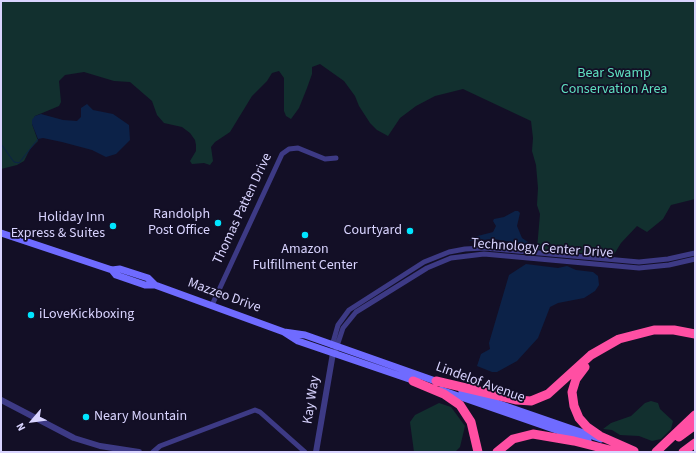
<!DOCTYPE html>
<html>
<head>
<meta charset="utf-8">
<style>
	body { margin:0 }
	#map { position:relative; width:696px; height:453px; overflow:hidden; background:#130f26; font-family:"Source Sans 3",sans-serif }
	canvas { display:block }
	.frame { position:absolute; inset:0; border:2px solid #d9d4ff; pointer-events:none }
	.north { position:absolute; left:12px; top:401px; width:40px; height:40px; -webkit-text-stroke:3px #130f26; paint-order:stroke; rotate:242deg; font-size:11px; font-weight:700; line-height:16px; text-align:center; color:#d9d4ff }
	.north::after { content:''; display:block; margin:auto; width:14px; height:18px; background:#d9d4ff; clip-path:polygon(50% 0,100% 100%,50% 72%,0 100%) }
</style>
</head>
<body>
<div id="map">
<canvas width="696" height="453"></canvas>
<div class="frame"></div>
<div class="north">N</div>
</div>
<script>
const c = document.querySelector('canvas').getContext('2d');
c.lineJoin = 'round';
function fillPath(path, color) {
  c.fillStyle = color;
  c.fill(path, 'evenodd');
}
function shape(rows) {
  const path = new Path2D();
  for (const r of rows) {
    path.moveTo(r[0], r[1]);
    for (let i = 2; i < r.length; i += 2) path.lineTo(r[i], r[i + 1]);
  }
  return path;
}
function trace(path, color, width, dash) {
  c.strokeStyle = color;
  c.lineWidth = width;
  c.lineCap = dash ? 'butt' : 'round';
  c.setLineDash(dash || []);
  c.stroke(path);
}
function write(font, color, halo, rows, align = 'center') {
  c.font = font + ' "Source Sans 3",sans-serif';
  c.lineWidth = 3.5;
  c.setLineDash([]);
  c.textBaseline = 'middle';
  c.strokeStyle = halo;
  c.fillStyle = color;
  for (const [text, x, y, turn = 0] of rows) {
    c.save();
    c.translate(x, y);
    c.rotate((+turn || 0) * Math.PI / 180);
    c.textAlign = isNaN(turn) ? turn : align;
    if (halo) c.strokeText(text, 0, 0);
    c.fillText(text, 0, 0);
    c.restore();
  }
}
fillPath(shape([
	[1,1,695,1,695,199,671,205,663,219,647,232,637,226,621,243,613,256,537,249,540,214,537,205,538,188,536,165,532,151,533,138,531,121,463,89,435,96,416,106,400,118,388,136,377,130,370,123,359,106,355,96,344,81,320,64,312,67,312,74,307,88,299,108,291,119,286,116,284,111,284,78,279,71,272,73,267,81,252,96,230,132,215,142,211,147,213,161,210,165,204,163,192,164,190,161,196,151,196,145,195,140,190,133,182,127,164,123,157,115,152,101,130,82,114,81,84,72,65,75,59,81,61,102,59,106,35,116,32,124,38,141,30,149,24,161,17,165,1,169],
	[651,401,658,403,660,409,673,421,671,429,661,439,652,441,639,436,620,435,612,430,603,429,611,423,631,416,645,403],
	[439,403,451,407,465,426,460,447,455,452,414,452,410,422,415,415]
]), '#12302f');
fillPath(shape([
	[87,104,93,110,113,114,129,125,130,140,116,154,106,157,92,150,62,142,43,138,38,139,32,124,32,120,35,116,41,114,63,120,77,121,81,117,81,108],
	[515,211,518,211,520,213,517,226,522,238,534,246,494,239,469,241,474,237,493,232,496,226,493,221,494,219,504,217],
	[526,264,558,268,567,266,576,270,593,272,598,276,599,285,595,291,584,298,558,303,550,307,538,338,517,361,497,372,492,372,477,366,481,354,490,349,489,343,509,275]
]), '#0c2248');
trace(shape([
	[1,144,14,162,19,163,38,139]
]), '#0c2248', 1);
trace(shape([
	[212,305,282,154,289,149,298,148,325,159,336,158],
	[332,346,338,325,349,310,424,262,449,252,465,249,484,248,639,262,668,259,695,253],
	[336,349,343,328,356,312,427,268,451,258,484,254,639,268,669,265,695,259],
	[153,452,160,446,255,410,260,412,305,452]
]), '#3d3a85', 5);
trace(shape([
	[1,400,74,438,100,446,139,452],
	[316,452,333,353]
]), '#3d3a85', 6);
trace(shape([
	[1,233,112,270,120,269,148,278,155,285,284,332,298,341,418,382],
	[112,270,116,275,145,285,155,285],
	[284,332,305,335,441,383],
	[441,390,588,441],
	[462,391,601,439]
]), '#6f6bff', 7);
trace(shape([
	[585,367,576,379,572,392,574,406,579,418,587,427,600,436,634,451],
	[413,381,444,394,460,405,471,422,478,452],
	[436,381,517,400,531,401,548,394,591,355,619,339,654,330,674,330,695,334],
	[679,437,695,425],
	[497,452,513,439,533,434,574,441,618,452],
	[656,452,695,415],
	[683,452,695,443]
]), '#ff4fa3', 9);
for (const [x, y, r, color] of [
	[218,223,4,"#00e5ff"],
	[113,226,4,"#00e5ff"],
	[410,231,4,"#00e5ff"],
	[305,235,4,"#00e5ff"],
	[31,315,4,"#00e5ff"],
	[86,417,4,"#00e5ff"]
]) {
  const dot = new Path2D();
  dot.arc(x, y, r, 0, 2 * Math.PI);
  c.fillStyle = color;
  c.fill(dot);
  trace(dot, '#130f26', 1.5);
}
write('14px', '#5fe0c0', '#130f26', [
	["Bear Swamp",614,74],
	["Conservation Area",614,90]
]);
write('14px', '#d9d4ff', '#130f26', [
	["Thomas Patten Drive",243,209,-65],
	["Technology Center Drive",542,249,4],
	["Mazzeo Drive",224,296,20],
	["Lindelof Avenue",480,383,20],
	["Kay Way",312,400,-81]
]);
write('14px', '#d9d4ff', '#130f26', [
	["Randolph",210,215],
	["Post Office",210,231],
	["Holiday Inn",105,218],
	["Express & Suites",105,234],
	["Courtyard",402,231],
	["Amazon",305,250,"center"],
	["Fulfillment Center",305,266,"center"],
	["iLoveKickboxing",39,315,"left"],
	["Neary Mountain",94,417,"left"]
], 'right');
</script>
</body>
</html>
